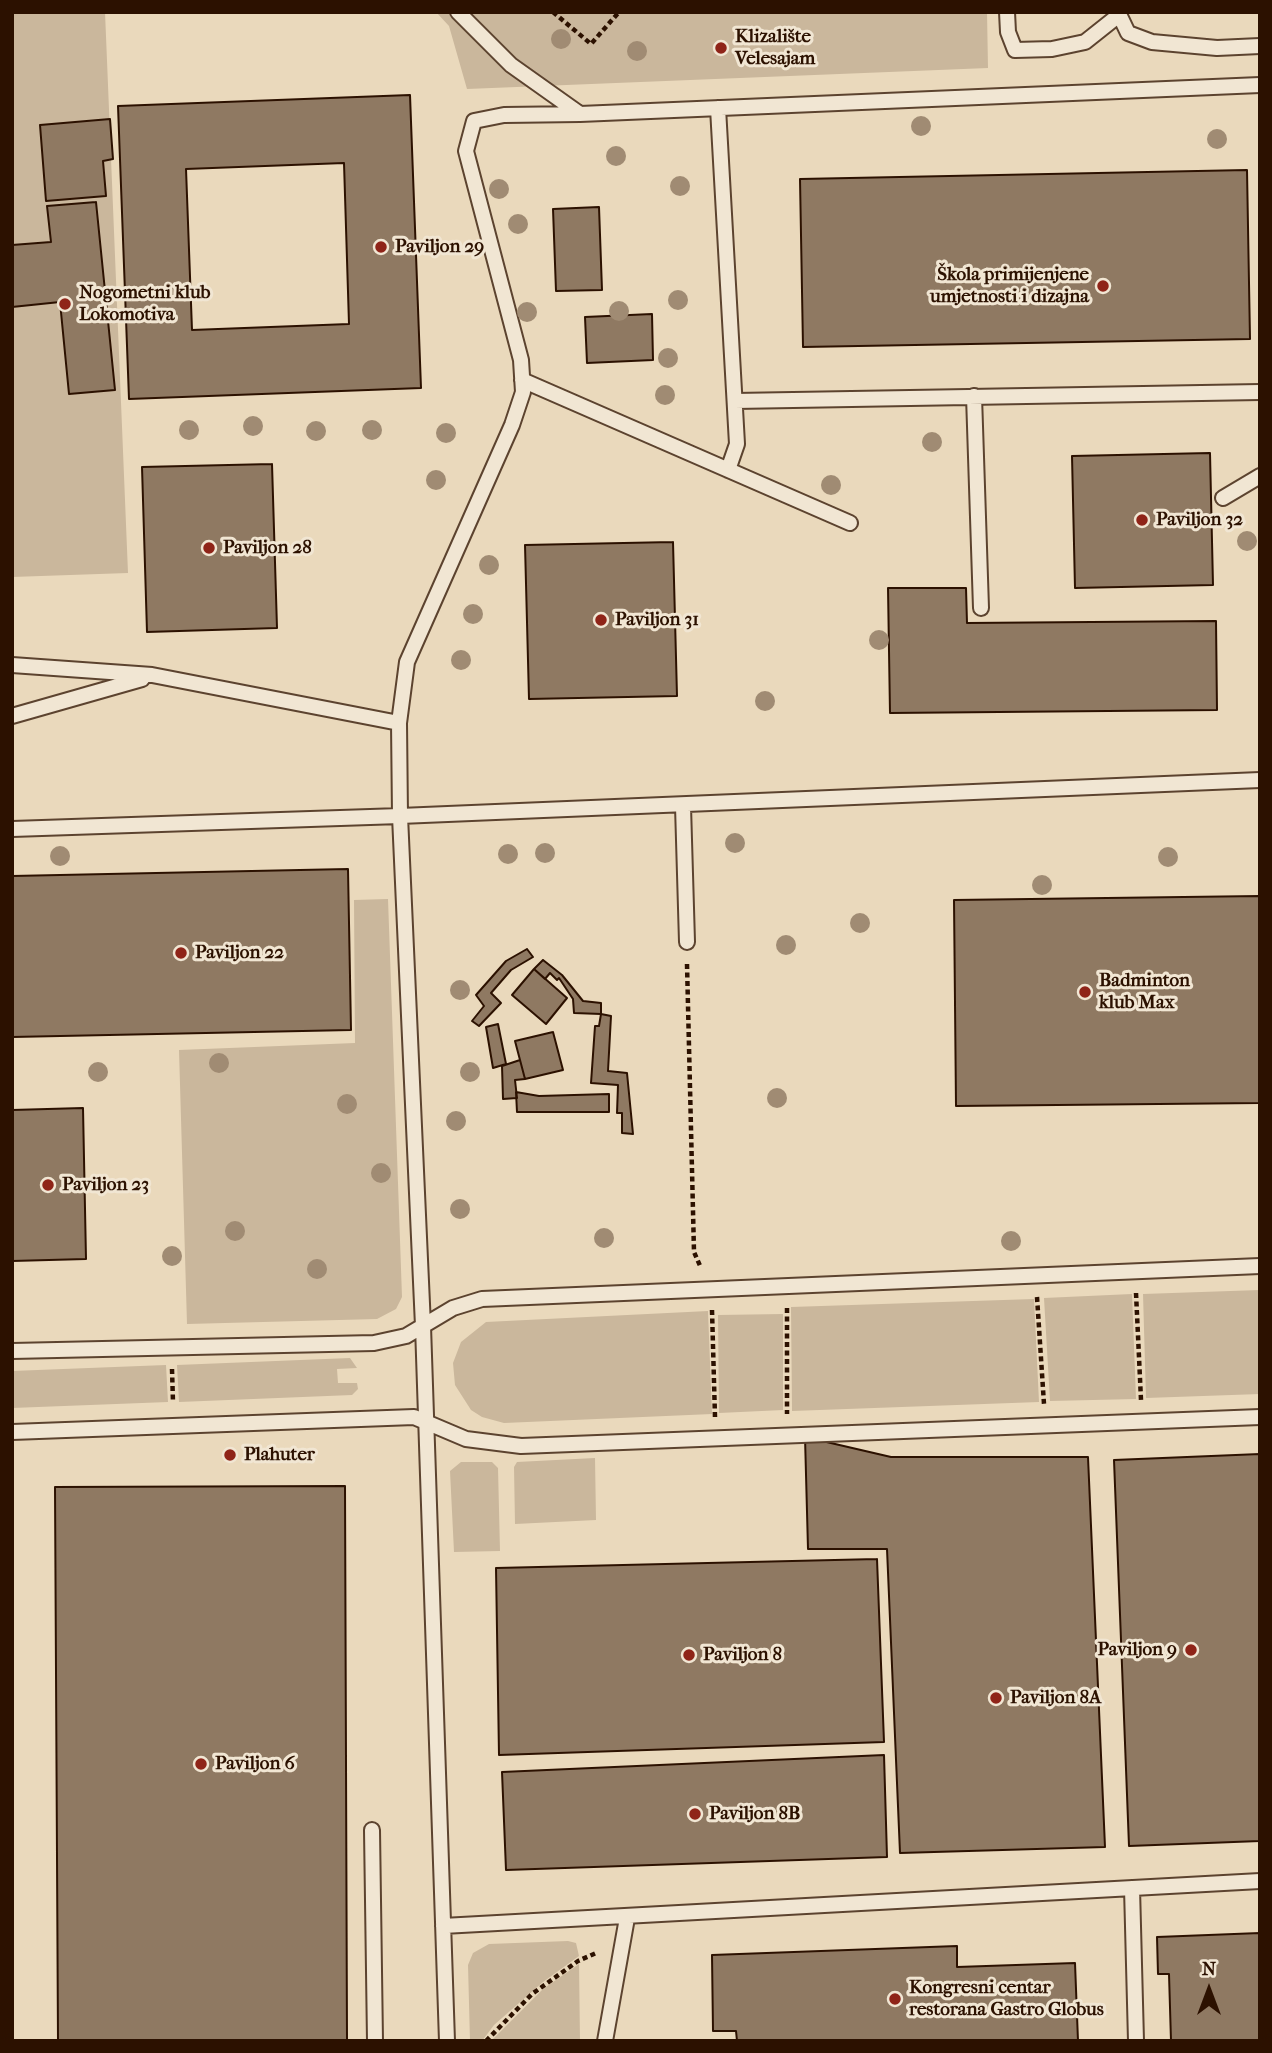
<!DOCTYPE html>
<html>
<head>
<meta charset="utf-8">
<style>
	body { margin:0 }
	#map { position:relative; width:1272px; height:2053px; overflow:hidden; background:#ead9bc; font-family:"IM FELL French Canon",serif }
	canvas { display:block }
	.frame { position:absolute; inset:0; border:14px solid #2c1100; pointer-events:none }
	.north { position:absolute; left:1174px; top:1955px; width:70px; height:70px; -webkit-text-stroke:5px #f1e6d3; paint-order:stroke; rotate:0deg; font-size:19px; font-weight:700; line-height:28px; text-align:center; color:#2c1100 }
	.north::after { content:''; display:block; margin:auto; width:24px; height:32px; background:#2c1100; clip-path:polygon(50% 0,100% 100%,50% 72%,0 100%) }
</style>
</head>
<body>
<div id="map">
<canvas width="1272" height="2053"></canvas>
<div class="frame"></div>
<div class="north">N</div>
</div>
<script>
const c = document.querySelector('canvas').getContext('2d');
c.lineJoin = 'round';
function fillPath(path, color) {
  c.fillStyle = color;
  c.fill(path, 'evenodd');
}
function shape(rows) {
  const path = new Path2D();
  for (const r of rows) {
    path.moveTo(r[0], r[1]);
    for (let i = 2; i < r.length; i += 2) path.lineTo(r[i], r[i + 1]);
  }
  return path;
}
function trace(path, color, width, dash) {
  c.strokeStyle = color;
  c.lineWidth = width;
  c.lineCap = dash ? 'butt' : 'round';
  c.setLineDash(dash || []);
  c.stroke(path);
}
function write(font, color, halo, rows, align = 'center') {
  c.font = font + ' "IM FELL French Canon",serif';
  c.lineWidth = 6;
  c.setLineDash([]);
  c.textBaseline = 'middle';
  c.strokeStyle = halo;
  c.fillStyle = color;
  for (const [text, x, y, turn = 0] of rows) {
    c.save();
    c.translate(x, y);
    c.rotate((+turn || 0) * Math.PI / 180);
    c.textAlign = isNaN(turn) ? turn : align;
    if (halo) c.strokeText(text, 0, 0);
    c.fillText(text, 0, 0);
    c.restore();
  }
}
fillPath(shape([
	[12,12,105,12,128,573,12,577],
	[436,12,987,12,988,68,467,89,449,26],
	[388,899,402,1297,396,1309,377,1319,187,1324,179,1050,355,1043,354,900],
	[1260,1290,1260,1394,1146,1398,1143,1294],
	[1132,1294,1136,1399,1050,1401,1044,1298],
	[1034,1299,1039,1402,792,1411,791,1307],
	[708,1311,712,1414,504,1423,482,1417,471,1410,455,1385,453,1363,461,1342,486,1322],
	[783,1314,783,1410,719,1413,718,1315],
	[350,1358,357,1368,337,1369,338,1383,357,1383,358,1389,352,1395,179,1402,177,1365],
	[166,1365,168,1402,12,1408,12,1371],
	[595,1458,596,1520,515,1524,514,1467,517,1462],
	[461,1462,492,1462,498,1468,500,1551,454,1552,450,1471],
	[568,1941,576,1943,579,1956,543,1982,494,2025,482,2041,470,2041,468,1965,473,1953,489,1944],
	[579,1964,580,2041,491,2041,543,1989]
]), '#cab79c');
const building = shape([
	[410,95,421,388,129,399,118,106,410,95],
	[344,163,349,324,192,330,186,169,344,163],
	[110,119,113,159,103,161,106,196,46,201,40,125,110,119],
	[1247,170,1250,339,803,347,800,179,1247,170],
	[96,202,115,390,69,394,60,302,12,307,12,245,51,242,47,206,96,202],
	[599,207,602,290,556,291,553,209,599,207],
	[652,314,653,360,587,363,585,317,652,314],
	[1210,453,1213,585,1075,588,1072,456,1210,453],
	[272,464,277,628,147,632,142,467,272,464],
	[673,542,677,696,529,699,525,545,673,542],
	[888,588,966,588,967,623,1216,621,1217,710,890,713,888,588],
	[348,869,351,1030,12,1037,12,876,348,869],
	[1260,896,1260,1103,956,1106,954,900,1260,896],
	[527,949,533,957,511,970,491,993,501,1003,479,1026,472,1021,484,1006,476,995,506,961,527,949],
	[543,960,562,975,583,1001,601,1003,601,1014,574,1013,573,999,559,978,557,980,550,973,545,979,534,969,543,960],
	[534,969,567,998,546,1024,512,995,534,969],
	[601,1014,611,1016,608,1071,627,1073,633,1134,622,1133,622,1113,617,1113,618,1085,591,1083,595,1026,599,1026,601,1014],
	[498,1024,506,1064,493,1068,486,1027,498,1024],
	[553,1032,563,1070,525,1079,515,1041,553,1032],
	[520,1060,525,1079,515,1080,517,1098,503,1099,502,1066,520,1060],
	[516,1092,539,1096,609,1094,609,1112,517,1112,516,1092],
	[83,1108,86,1259,12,1261,12,1110,83,1108],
	[805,1437,891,1457,1088,1457,1105,1847,900,1853,887,1549,808,1549,805,1437],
	[1260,1454,1260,1841,1129,1846,1114,1460,1260,1454],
	[345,1486,347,2041,58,2041,55,1487,345,1486],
	[877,1559,884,1742,499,1755,496,1568,877,1559],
	[884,1755,887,1857,506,1870,502,1772,884,1755],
	[1260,1933,1260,2041,1171,2041,1169,1974,1158,1974,1157,1937,1260,1933],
	[957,1946,957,1967,1075,1963,1078,2041,737,2041,736,2031,713,2031,712,1955,957,1946]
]);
fillPath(building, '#8f7962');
trace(building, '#2c1100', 2);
const service = shape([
	[458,12,511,65,580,114],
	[1007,12,1008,32,1015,50,1052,49,1085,42,1119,15],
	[1118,12,1128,33,1152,42,1217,48,1260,46],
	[1260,85,580,114,504,115,474,121,466,151,521,360,523,392,512,425,407,662,399,723,400,816,1260,780],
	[718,108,737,444,728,470],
	[522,380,850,523],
	[974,396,981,608],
	[735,401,1260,392],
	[1223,498,1260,476],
	[12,665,152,675,399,723],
	[12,716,142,679],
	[683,806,687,942],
	[12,829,400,816,423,1326,447,2041],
	[12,1351,374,1343,406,1336,453,1308,482,1299,1260,1266],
	[12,1432,414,1417,466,1439,521,1446,1260,1417],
	[372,1830,375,2041],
	[1132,1888,1136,2041],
	[443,1926,1260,1881],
	[605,2041,627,1918]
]);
trace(service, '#5c432f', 18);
trace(shape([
	[553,12,591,44,619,12],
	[687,964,694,1252,701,1268],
	[1136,1293,1141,1400],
	[1037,1297,1044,1404],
	[787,1308,787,1414],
	[712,1310,715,1417],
	[172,1369,173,1402],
	[486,2041,532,1994,578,1961,596,1953]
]), '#2c1100', 4.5, [5, 3.5]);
trace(service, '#f1e6d3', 14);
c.fillStyle = '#a08b73';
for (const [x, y] of [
	[561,39],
	[637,51],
	[921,126],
	[1217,139],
	[616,156],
	[680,186],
	[499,189],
	[518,224],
	[678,300],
	[619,311],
	[527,312],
	[668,358],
	[665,395],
	[253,426],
	[189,430],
	[372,430],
	[316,431],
	[446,433],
	[932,442],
	[436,480],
	[831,485],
	[1247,541],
	[489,565],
	[473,614],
	[879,640],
	[461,660],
	[765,701],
	[735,843],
	[545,853],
	[508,854],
	[60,856],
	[1168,857],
	[1042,885],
	[860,923],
	[786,945],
	[460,990],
	[219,1063],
	[98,1072],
	[470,1072],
	[777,1098],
	[347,1104],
	[456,1121],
	[381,1173],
	[460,1209],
	[235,1231],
	[604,1238],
	[1011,1241],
	[172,1256],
	[317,1269]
]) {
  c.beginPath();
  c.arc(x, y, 10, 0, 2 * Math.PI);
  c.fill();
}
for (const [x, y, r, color] of [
	[721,48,7,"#8f2418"],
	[381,247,7,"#8f2418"],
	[1103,286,7,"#8f2418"],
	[65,304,7,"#8f2418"],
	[1142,520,7,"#8f2418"],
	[209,548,7,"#8f2418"],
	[601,620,7,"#8f2418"],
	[181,953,7,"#8f2418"],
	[1085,992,7,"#8f2418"],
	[48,1185,7,"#8f2418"],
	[230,1455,7,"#8f2418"],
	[1191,1650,7,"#8f2418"],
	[689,1655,7,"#8f2418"],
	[996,1698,7,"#8f2418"],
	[201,1764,7,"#8f2418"],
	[695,1814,7,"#8f2418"],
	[895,1999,7,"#8f2418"]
]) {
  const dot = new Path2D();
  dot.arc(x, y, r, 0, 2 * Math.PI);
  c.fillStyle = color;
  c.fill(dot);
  trace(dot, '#f1e6d3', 2.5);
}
write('bold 19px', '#2c1100', '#f1e6d3', [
	["Klizalište",735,37],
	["Velesajam",735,59],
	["Paviljon 29",395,247],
	["Škola primijenjene",1089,275,"right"],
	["umjetnosti i dizajna",1089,297,"right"],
	["Nogometni klub",79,293],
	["Lokomotiva",79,315],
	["Paviljon 32",1156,520],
	["Paviljon 28",223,548],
	["Paviljon 31",615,620],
	["Paviljon 22",195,953],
	["Badminton",1099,981],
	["klub Max",1099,1003],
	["Paviljon 23",62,1185],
	["Plahuter",244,1455],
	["Paviljon 9",1177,1650,"right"],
	["Paviljon 8",703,1655],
	["Paviljon 8A",1010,1698],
	["Paviljon 6",215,1764],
	["Paviljon 8B",709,1814],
	["Kongresni centar",909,1988],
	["restorana Gastro Globus",909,2010]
], 'left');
</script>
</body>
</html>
